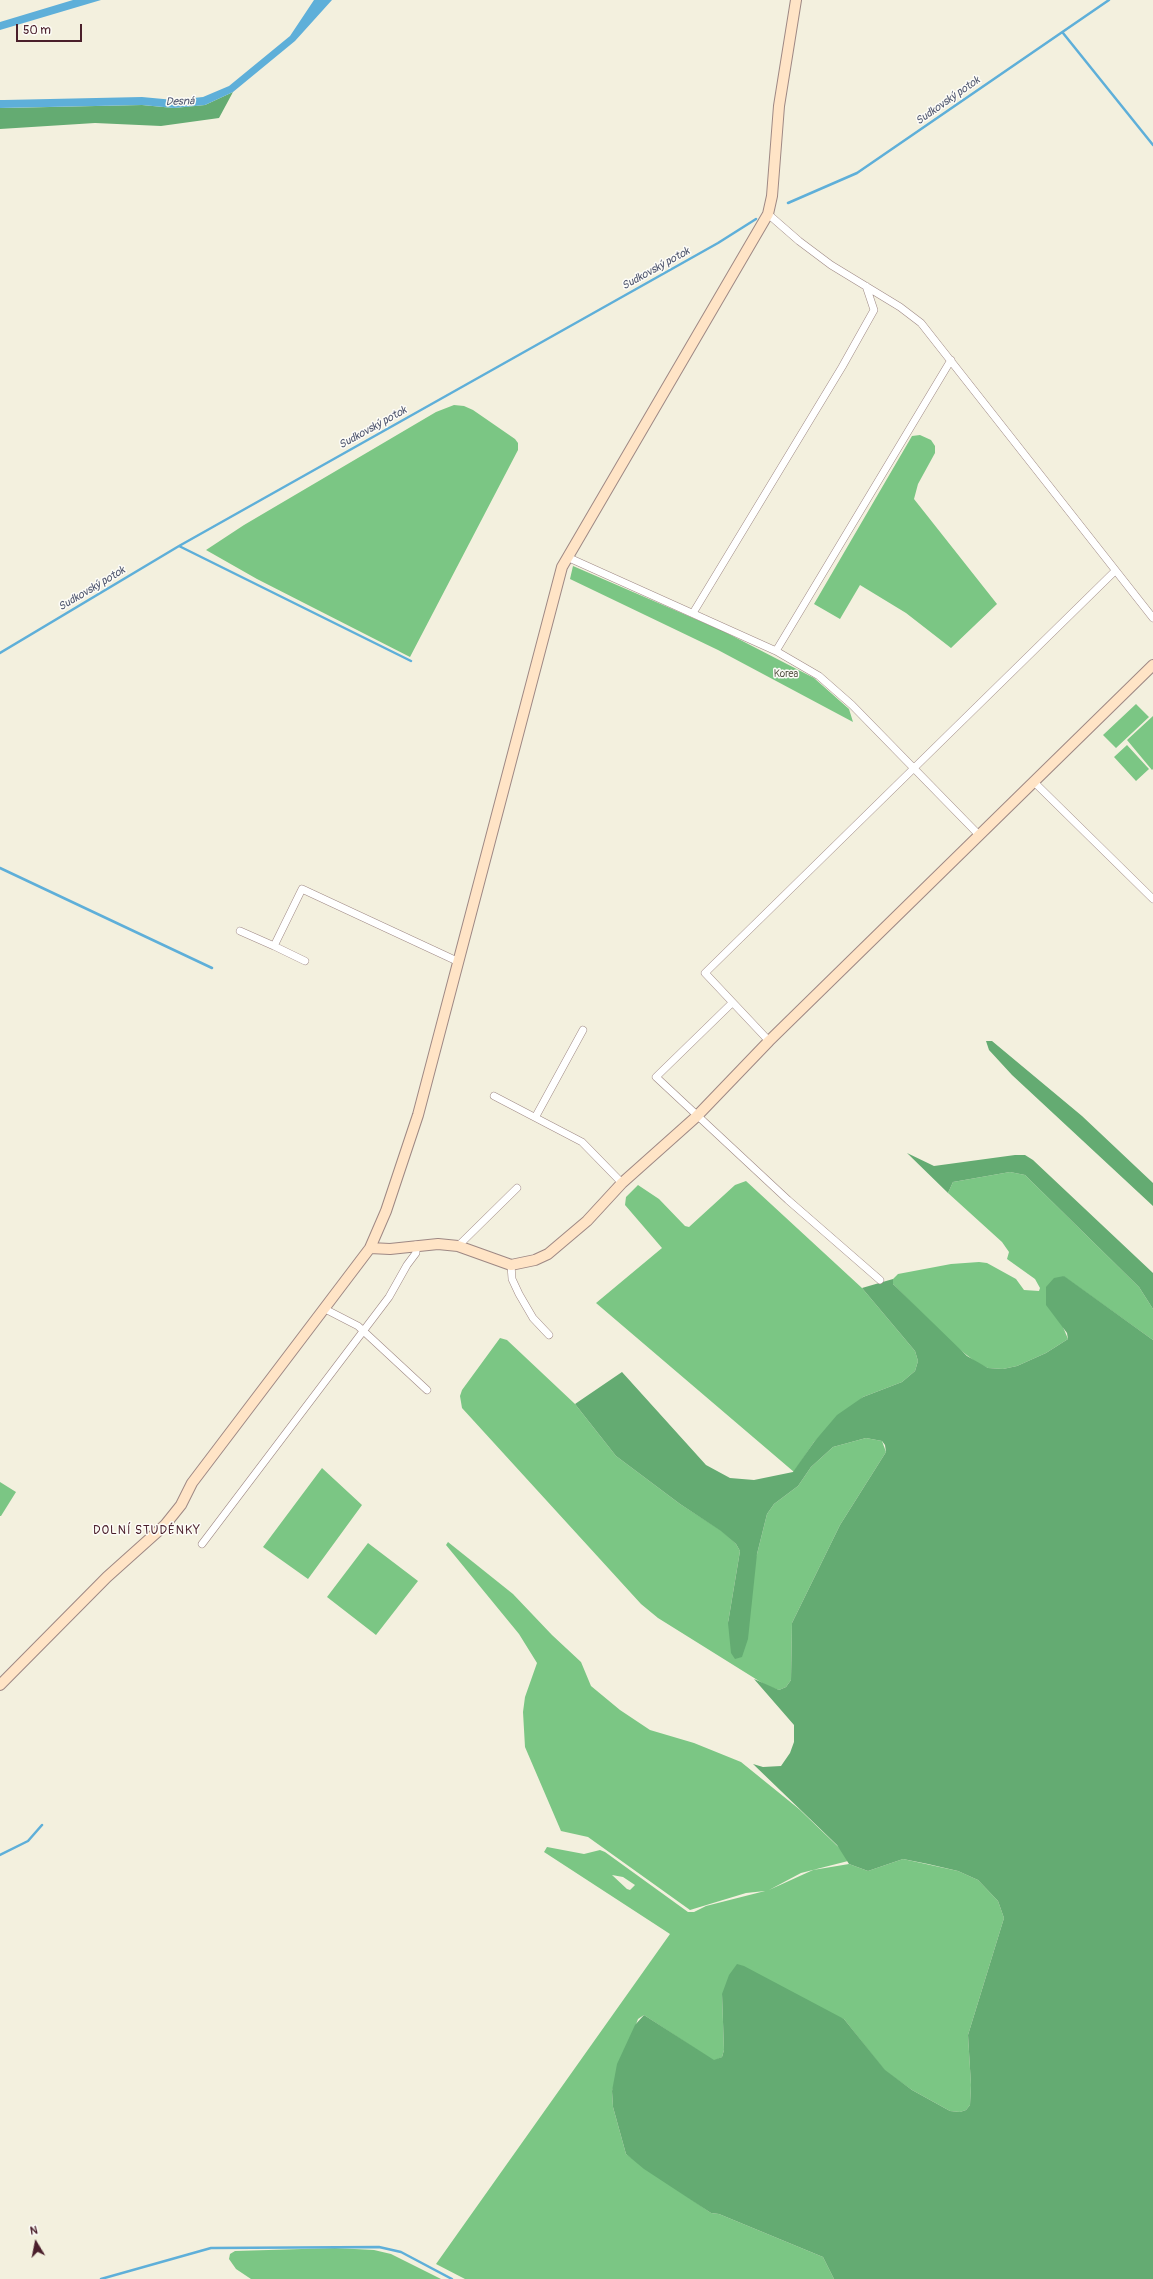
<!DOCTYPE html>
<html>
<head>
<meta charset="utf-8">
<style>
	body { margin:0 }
	#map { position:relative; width:1153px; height:2279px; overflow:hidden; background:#f3f0de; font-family:Pangolin,sans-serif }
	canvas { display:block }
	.north { position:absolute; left:16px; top:2223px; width:40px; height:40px; -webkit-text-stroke:3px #fdfcf7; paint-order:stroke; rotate:350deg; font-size:11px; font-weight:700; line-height:16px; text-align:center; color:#4a1f2b }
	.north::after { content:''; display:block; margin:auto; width:14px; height:18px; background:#4a1f2b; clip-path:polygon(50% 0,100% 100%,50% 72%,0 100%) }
	.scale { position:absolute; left:16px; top:24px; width:66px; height:18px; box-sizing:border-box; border:2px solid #4a1f2b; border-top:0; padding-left:5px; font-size:12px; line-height:14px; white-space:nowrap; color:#4a1f2b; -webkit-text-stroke:3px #fdfcf7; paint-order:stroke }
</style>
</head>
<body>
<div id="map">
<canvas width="1153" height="2279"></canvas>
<div class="north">N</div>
<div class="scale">50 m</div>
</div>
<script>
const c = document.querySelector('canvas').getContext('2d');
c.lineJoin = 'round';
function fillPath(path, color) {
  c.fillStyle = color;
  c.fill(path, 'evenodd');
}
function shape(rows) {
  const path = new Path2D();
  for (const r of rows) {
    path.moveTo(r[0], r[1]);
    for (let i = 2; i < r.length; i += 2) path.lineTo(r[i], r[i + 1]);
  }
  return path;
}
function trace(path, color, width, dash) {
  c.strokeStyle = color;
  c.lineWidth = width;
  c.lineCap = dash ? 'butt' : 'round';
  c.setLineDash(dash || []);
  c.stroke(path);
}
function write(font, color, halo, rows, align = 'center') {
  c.font = font + ' Pangolin,sans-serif';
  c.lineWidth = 3;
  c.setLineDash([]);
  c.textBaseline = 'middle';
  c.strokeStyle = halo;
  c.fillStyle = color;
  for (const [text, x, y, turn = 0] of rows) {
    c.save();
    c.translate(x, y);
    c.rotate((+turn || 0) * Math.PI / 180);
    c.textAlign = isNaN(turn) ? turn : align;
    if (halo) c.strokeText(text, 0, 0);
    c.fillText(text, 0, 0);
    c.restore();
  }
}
fillPath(shape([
	[454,405,464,406,473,410,515,439,518,443,518,450,410,657,257,579,206,550,244,525,436,412],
	[920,435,931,440,935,446,935,453,918,484,914,499,997,604,951,648,906,613,860,585,840,619,814,604,912,436],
	[573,566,723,631,814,678,849,709,853,722,718,650,570,579],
	[1136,704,1149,717,1116,748,1103,735],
	[1153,716,1153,769,1152,770,1127,740],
	[1127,745,1149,769,1136,781,1114,757],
	[1010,1172,1025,1175,1139,1287,1153,1309,1153,1340,1063,1276,1063,1327,1068,1339,1046,1353,1017,1366,1003,1369,988,1368,977,1363,950,1342,893,1284,893,1279,898,1274,951,1264,979,1262,987,1263,1016,1279,1024,1290,1039,1291,1040,1288,1035,1279,1007,1259,1009,1252,1002,1242,948,1193,953,1182],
	[746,1181,862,1288,915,1351,918,1361,915,1371,902,1382,863,1397,814,1442,794,1472,596,1303,662,1248,625,1205,626,1197,638,1185,659,1199,685,1226,689,1227,735,1185],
	[500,1338,507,1340,575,1404,616,1456,680,1504,722,1531,736,1544,740,1551,728,1623,757,1554,767,1514,774,1504,798,1486,811,1467,833,1447,866,1438,882,1441,886,1452,840,1525,792,1623,791,1680,786,1687,779,1690,767,1686,658,1618,641,1604,462,1408,460,1396,462,1390],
	[322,1468,362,1505,308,1579,263,1547],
	[0,1482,16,1492,1,1516,0,1516],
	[448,1542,513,1594,552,1635,581,1662,591,1686,620,1710,650,1730,694,1743,741,1762,799,1809,852,1860,801,1873,769,1890,813,1870,849,1864,868,1871,903,1859,958,1871,978,1880,998,1901,1004,1918,968,2035,971,2085,970,2105,966,2110,960,2112,950,2111,912,2090,885,2071,844,2019,722,1994,724,2050,722,2057,714,2061,644,2015,638,2019,612,2091,613,2107,626,2154,711,2213,719,2214,823,2257,834,2279,465,2279,436,2264,670,1934,544,1852,547,1847,584,1854,600,1850,605,1852,688,1912,694,1912,706,1906,765,1891,746,1893,690,1910,588,1837,561,1831,525,1747,523,1712,525,1697,537,1663,519,1634,446,1545],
	[612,1875,623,1877,635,1885,630,1890,627,1889],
	[368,1543,418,1581,376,1635,327,1597],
	[335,2248,374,2250,391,2254,441,2279,251,2279,236,2269,229,2259,230,2254,235,2251]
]), '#7bc684');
fillPath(shape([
	[233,92,219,118,161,126,95,123,0,129,0,108,4,108,142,105,174,108,205,105],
	[986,1041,992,1041,1082,1116,1153,1183,1153,1206,1012,1075,989,1050],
	[907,1153,934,1166,1015,1155,1025,1155,1033,1160,1153,1273,1153,1309,1139,1287,1025,1175,1010,1172,953,1182,948,1193],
	[1064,1276,1153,1340,1153,2279,834,2279,823,2257,719,2214,711,2213,644,2169,626,2154,613,2107,612,2091,617,2064,635,2025,644,2015,714,2060,722,2057,724,2050,722,1994,729,1975,737,1964,744,1966,844,2019,885,2070,912,2090,950,2111,960,2112,966,2110,970,2105,971,2085,968,2035,1004,1918,998,1901,978,1880,958,1871,928,1864,903,1859,868,1871,849,1864,837,1845,753,1764,763,1767,781,1766,790,1753,794,1742,794,1725,754,1679,779,1690,786,1687,791,1680,792,1623,840,1525,886,1452,885,1445,882,1441,866,1438,833,1447,811,1467,798,1486,774,1504,767,1514,757,1554,748,1639,742,1657,735,1659,731,1653,728,1623,740,1551,736,1544,721,1531,680,1504,616,1456,575,1404,622,1372,706,1465,730,1478,754,1480,793,1472,814,1442,837,1415,863,1397,902,1382,915,1371,918,1361,915,1351,862,1288,893,1279,893,1284,967,1356,988,1368,1003,1369,1017,1366,1046,1353,1068,1339,1067,1333,1046,1305,1046,1287,1054,1278]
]), '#64ab72');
fillPath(shape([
	[73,0,101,0,0,30,0,22],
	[314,0,332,0,295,41,233,92,205,105,174,108,142,105,0,108,0,100,4,100,142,97,174,100,203,97,229,86,290,36]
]), '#5eafd9');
trace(shape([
	[1063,33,1153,145],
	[788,203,857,173,1109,0],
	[179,546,411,661],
	[0,653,179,546,718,243,756,219],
	[0,868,212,968],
	[0,1855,28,1841,42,1825],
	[101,2279,211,2248,379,2247,401,2252,452,2279]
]), '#5eafd9', 2.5);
const street = shape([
	[768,214,799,241,831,265,900,307,921,323,1153,618],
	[567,557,776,651,819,676,852,705,979,835],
	[693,613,842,367,874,310,866,286],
	[776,651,951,360],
	[1035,783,1153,899],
	[240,931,274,946,302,889,459,962],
	[274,946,305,961],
	[732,1003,656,1077,788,1200,880,1280],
	[769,1041,705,973,1115,571],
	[494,1096,582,1142,622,1183],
	[536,1116,583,1030],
	[458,1246,517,1188],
	[511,1265,512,1279,519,1294,533,1318,549,1335],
	[325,1309,358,1326,427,1390],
	[202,1544,389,1297,407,1265,416,1253,416,1245]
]);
const secondary = shape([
	[370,1248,390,1249,438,1244,458,1246,511,1265,535,1260,548,1254,587,1221,622,1183,696,1117,769,1041,1153,665],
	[0,1685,107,1577,165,1525,181,1505,192,1483,370,1248,386,1211,418,1115,562,567,768,214,772,196,779,106,796,0]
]);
trace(street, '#9e8884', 8);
trace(secondary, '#9e8884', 12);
trace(street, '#fff', 7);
trace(secondary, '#ffe4c6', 10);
write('10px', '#5b594a', '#fdfcf7', [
	["Korea",786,674]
]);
write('italic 11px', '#525971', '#fdfcf7', [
	["Sudkovský potok",948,101,-35],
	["Desná",180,102,-2],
	["Sudkovský potok",656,269,-29],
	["Sudkovský potok",373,428,-29],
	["Sudkovský potok",92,589,-31]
]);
c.letterSpacing = '1px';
write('12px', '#4a1f2b', '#fdfcf7', [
	["DOLNÍ STUDÉNKY",147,1531]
]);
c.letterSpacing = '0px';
</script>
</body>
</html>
